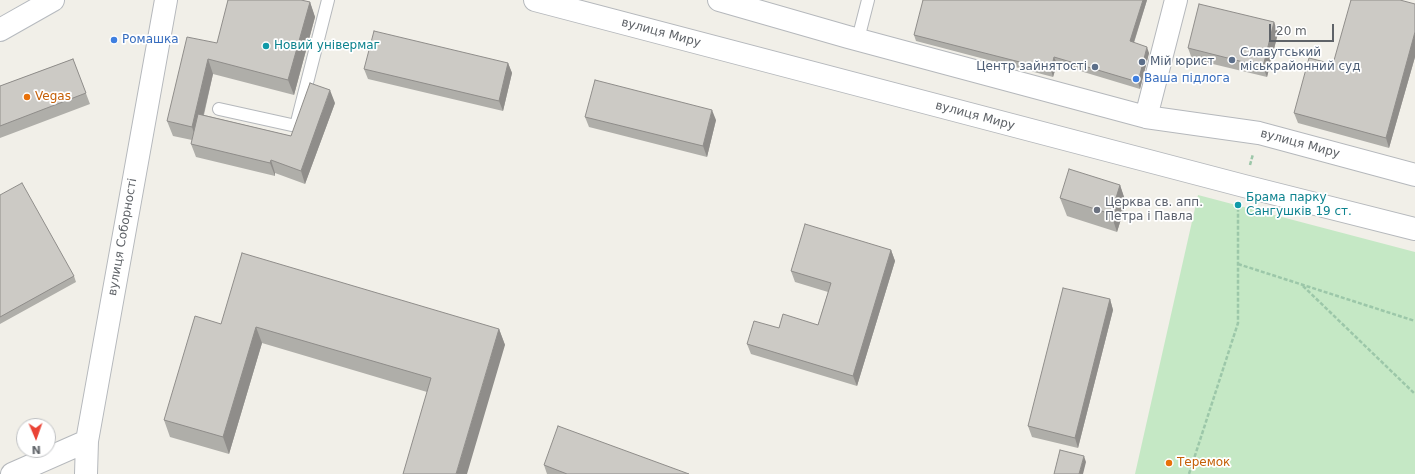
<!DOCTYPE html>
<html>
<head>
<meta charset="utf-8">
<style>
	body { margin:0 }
	#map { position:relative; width:1415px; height:474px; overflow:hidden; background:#f1efe8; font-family:"DejaVu Sans",sans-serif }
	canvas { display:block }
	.north { position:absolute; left:16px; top:418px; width:40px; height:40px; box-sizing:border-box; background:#fff; border:1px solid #bfc1c3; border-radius:50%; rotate:178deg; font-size:11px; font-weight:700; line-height:16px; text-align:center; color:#5f6368 }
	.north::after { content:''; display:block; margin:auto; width:14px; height:18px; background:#ea4335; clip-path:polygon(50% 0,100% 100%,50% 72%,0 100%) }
	.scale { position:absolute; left:1269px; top:24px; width:65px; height:18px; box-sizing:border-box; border:2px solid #5f6368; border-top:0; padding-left:5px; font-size:12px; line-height:14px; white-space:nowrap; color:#5f6368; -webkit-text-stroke:3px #fff; paint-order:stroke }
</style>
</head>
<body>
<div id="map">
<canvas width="1415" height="474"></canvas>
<div class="north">N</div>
<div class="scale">20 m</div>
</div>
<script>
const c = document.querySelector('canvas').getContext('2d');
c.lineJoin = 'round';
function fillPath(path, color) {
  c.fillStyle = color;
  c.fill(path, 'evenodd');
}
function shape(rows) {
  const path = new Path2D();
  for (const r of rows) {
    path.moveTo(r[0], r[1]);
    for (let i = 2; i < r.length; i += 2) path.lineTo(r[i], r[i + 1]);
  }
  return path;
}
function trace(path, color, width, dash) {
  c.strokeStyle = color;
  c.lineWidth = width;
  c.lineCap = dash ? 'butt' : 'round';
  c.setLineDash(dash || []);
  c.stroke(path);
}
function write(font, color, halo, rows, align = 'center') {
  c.font = font + ' "DejaVu Sans",sans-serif';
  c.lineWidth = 3.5;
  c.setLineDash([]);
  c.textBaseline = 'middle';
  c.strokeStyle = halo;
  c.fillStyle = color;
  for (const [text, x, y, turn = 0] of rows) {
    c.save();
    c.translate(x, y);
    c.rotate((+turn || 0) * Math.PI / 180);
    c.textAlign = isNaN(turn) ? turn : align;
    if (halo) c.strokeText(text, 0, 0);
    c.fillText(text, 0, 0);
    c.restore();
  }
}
fillPath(shape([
	[1198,195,1415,252,1415,474,1135,474]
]), '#c5e8c5');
const service = shape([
	[858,39,868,0],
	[219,109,296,126,328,0]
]);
const minor = shape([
	[535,0,1244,186,1415,229],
	[719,0,848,37,1146,117,1259,133,1415,175],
	[1146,117,1176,0],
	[12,474,87,441],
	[86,474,87,441,166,0]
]);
const secondary = shape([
	[0,30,53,0]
]);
trace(service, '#b5b8bc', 14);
trace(minor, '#b5b8bc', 24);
trace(secondary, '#b6babf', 24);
trace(shape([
	[1250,165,1253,154],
	[1238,264,1415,321],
	[1303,286,1415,394],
	[1189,474,1238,323,1238,206]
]), '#9cc7a9', 2.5, [4, 2]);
trace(service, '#fff', 12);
trace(minor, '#fff', 22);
trace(secondary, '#fff', 22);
fillPath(shape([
	[1147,0,1134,43,1149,53,1140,89,1057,64,1053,77,916,41,914,35],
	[310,2,315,17,294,95,213,74,204,115,291,136,335,103,305,184,275,173,275,176,196,157,191,144,192,140,173,136,167,121,217,43],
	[1415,4,1415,57,1389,148,1298,123,1294,113,1333,64],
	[1274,22,1278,33,1267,77,1192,59,1188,48],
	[73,59,90,104,0,138,0,86],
	[508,63,512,73,503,111,368,79,364,69],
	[585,117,716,120,707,157,589,127],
	[1120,185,1126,203,1117,232,1067,216,1060,198],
	[0,195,74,276,76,282,0,324],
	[891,250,895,261,857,386,751,354,747,344,779,328,818,325,828,292,795,282,791,271],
	[1110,299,1113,310,1078,448,1032,437,1028,426],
	[221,324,499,329,505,345,427,392,262,343,229,454,170,437,164,420],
	[544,465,689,474,547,474]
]), '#afaea9');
fillPath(shape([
	[1143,0,1147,0,1132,48,1130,41],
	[310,2,315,17,294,95,288,80],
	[1274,22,1278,33,1267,77,1263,67],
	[1415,32,1415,57,1389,148,1386,138],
	[1147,47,1149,53,1140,89,1138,82],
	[1054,57,1057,64,1053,77,1051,70],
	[208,59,213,74,197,142,192,127],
	[508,63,512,73,503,111,499,101],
	[330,90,335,103,305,184,301,171],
	[712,110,716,120,707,157,703,146],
	[271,160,275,173,275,176,270,163],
	[1120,185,1126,203,1117,232,1111,214],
	[891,250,895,261,857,386,853,376],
	[1110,299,1113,310,1078,448,1075,438],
	[256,327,262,343,229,454,223,437],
	[499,329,505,345,467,474,456,474],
	[1084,456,1086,462,1083,474,1079,474]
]), '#8f8d8a');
const building = shape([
	[228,0,301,0,310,2,288,80,208,59,192,127,167,121,187,37,217,43,228,0],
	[923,0,1143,0,1130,41,1147,47,1138,82,1054,57,1051,70,914,35,923,0],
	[1351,0,1400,0,1415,4,1415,32,1386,138,1294,113,1309,58,1333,64,1351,0],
	[1199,4,1274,22,1263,67,1188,48,1199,4],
	[374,31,508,63,499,101,364,69,374,31],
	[73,59,86,93,0,126,0,86,73,59],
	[595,80,712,110,703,146,585,117,595,80],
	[310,83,330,90,301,171,271,160,270,163,191,144,198,114,291,136,310,83],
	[1069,169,1120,185,1111,214,1060,198,1069,169],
	[22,183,74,276,0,317,0,195,22,183],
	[805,224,891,250,853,376,747,344,754,321,779,328,783,314,818,325,831,283,791,271,805,224],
	[242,253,499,329,456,474,403,474,431,378,256,327,223,437,164,420,195,316,221,324,242,253],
	[1063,288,1110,299,1075,438,1028,426,1063,288],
	[558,426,689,474,567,474,544,465,558,426],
	[1060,450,1084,456,1079,474,1054,474,1060,450]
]);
fillPath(building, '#cccac5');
trace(building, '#8f8d8a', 1);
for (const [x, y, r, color] of [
	[114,40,4,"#3f7fe0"],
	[266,46,4,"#0f9aa8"],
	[1232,60,4,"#5c6f8a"],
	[1142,62,4,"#5c6f8a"],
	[1095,67,4,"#5c6f8a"],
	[1136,79,4,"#3f7fe0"],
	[27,97,4,"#e8710a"],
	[1238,205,4,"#0f9aa8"],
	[1097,210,4,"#6b7280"],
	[1169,463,4,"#e8710a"]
]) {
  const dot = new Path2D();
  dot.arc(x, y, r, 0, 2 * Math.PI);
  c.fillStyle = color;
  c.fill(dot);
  trace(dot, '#fff', 1.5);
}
write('12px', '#5f6368', '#fff', [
	["вулиця Миру",661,33,15],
	["вулиця Миру",975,116,15],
	["вулиця Миру",1300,144,15],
	["вулиця Соборності",123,237,-80]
]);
write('12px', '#366cbe', '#fff', [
	["Ромашка",122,40],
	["Ваша підлога",1144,79]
], 'left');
write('12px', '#0d838f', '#fff', [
	["Новий універмаг",274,46],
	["Брама парку",1246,198],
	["Сангушків 19 ст.",1246,212]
], 'left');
write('12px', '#4e5e75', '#fff', [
	["Славутський",1240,53],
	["міськрайонний суд",1240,67],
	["Мій юрист",1150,62],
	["Центр зайнятості",1087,67,"right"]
], 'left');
write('12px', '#c56008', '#fff', [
	["Vegas",35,97],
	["Теремок",1177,463]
], 'left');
write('12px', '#5b616d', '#fff', [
	["Церква св. апп.",1105,203],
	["Петра і Павла",1105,217]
], 'left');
</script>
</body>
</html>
